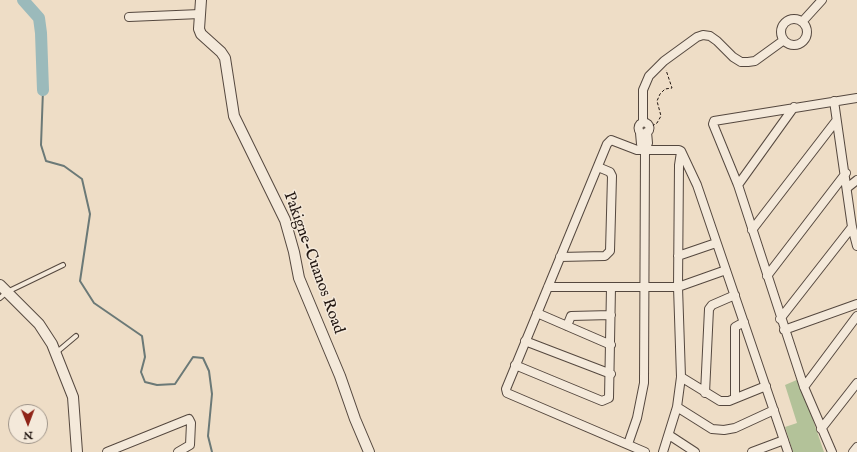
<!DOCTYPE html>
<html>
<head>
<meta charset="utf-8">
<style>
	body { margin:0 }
	#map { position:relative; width:857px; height:452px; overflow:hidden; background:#eeddc6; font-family:"IM FELL English",serif }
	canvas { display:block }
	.north { position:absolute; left:8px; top:404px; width:40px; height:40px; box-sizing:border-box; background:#f4e9da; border:1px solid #a0958a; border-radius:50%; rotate:179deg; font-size:11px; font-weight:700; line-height:16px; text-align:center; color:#221712 }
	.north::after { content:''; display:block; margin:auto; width:14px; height:18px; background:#8f2418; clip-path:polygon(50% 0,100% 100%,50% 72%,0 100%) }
</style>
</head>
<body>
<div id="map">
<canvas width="857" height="452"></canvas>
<div class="north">N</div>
</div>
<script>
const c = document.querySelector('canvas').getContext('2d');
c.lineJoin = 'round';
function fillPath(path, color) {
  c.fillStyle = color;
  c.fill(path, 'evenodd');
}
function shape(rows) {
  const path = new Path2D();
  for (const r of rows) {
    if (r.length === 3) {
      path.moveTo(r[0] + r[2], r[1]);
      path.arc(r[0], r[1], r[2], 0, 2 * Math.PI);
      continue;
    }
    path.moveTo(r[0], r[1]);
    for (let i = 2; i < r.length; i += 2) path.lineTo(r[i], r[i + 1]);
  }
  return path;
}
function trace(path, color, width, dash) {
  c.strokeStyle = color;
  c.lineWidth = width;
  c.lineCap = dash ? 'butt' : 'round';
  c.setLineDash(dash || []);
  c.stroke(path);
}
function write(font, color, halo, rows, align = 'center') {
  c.font = font + ' "IM FELL English",serif';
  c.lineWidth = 3;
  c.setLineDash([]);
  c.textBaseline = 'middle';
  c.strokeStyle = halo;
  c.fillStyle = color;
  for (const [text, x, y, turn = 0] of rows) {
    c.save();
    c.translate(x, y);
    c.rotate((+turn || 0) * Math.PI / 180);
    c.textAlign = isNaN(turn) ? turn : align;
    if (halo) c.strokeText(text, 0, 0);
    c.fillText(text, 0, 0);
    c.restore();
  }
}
fillPath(shape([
	[799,379,824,452,793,452,785,427,797,423,785,385]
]), '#b3c299');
trace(shape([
	[43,90,41,145,46,161,64,166,82,179,90,214,80,281,94,303,142,336,145,357,141,372,145,382,157,385,175,384,193,357,203,358,209,371,212,394,208,436,212,452]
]), '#6b7977', 2);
trace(shape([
	[23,0,39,18,41,33,43,90]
]), '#9bbabb', 12);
const service = shape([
	[0,298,7,292,63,265],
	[57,352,76,336]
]);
const minor = shape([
	[129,17,200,14],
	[794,32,13],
	[802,22,822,0],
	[834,101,852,227,857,246],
	[643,122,643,90,649,76,664,61,697,37,703,35,710,36,717,41,733,57,741,62,748,62,755,61,784,40],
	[644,128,5.5],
	[640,133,641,144,645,150,648,143,647,132],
	[738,185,794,107],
	[847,188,857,180],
	[752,230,836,121],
	[678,256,716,243],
	[560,257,605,256,610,251,612,176,610,172,598,167],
	[767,276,846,173],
	[548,287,678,287,726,270],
	[537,313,611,345],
	[780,319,852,227],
	[567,326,571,316,611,315],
	[784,330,857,304],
	[525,341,611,374],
	[515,365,602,401,609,398,611,287],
	[681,377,720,401,729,401,766,386],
	[804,387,857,316],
	[705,393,709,309,712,305,735,295],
	[735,398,735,327,744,322],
	[677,407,712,429,724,430,735,428,774,410],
	[821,429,857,383],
	[669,435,695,452],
	[628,444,637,418,644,383,645,150],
	[107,452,189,419,191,423,190,445,178,452],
	[645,452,507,393,506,389,607,144,611,140,637,150,679,150,681,151,697,185,788,452],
	[663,452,677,407,681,377,678,287,679,165,681,152],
	[752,452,784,440],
	[832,452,804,387,738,185,713,124,714,121,857,98],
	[853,452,857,447]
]);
const tertiary = shape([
	[201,0,199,29,201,34,221,52,225,58,234,116,285,220,294,252,299,278,340,376,355,419,369,452],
	[0,285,39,324,52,344,73,397,77,452]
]);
trace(service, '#55483f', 6);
trace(minor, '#55483f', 10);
trace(tertiary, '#55483f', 12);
trace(shape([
	[652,126,657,123,661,116,657,101,660,94,665,89,672,88,666,70]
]), '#221712', 1, [3, 2]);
trace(service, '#f4e9da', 4);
trace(minor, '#f4e9da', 8);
trace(tertiary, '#f4e9da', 10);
write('16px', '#221712', '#f4e9da', [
	["Pakigne-Cuanos Road",313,263,70]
]);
</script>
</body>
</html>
